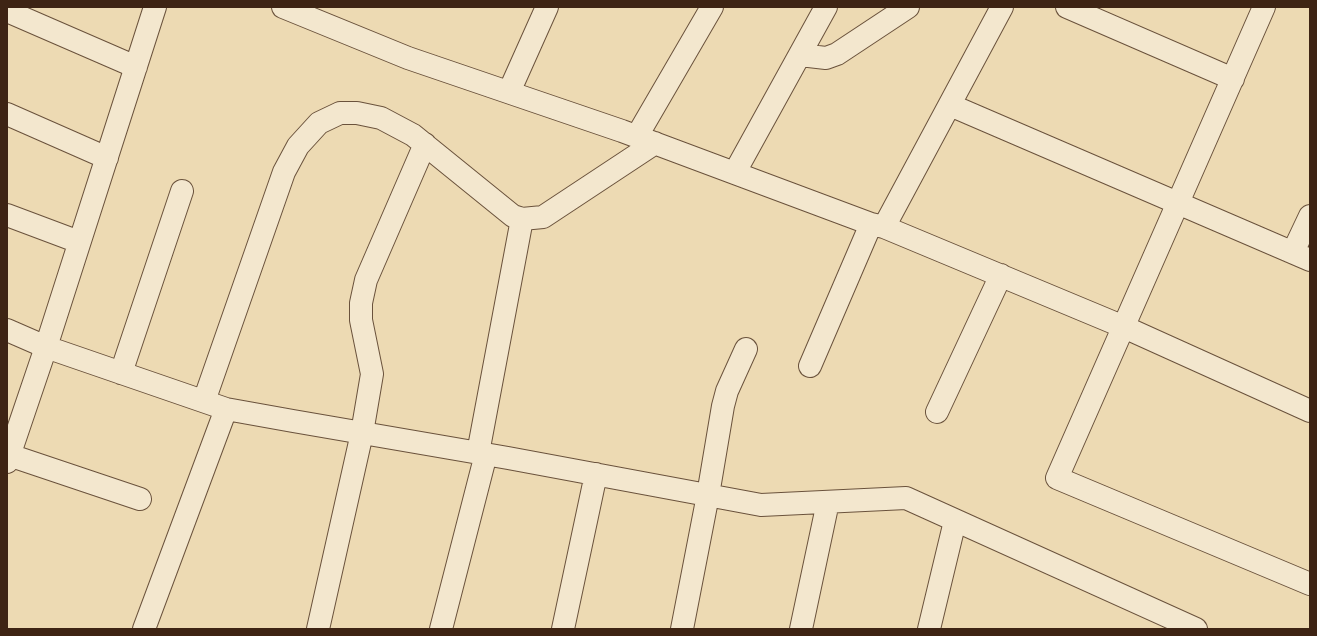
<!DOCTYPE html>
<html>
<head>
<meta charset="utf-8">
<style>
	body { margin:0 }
	#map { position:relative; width:1317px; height:636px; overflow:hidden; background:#eddab3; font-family:"IM FELL DW Pica",serif }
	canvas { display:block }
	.frame { position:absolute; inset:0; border:8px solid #3e2414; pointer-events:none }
</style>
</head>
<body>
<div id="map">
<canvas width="1317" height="636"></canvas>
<div class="frame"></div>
</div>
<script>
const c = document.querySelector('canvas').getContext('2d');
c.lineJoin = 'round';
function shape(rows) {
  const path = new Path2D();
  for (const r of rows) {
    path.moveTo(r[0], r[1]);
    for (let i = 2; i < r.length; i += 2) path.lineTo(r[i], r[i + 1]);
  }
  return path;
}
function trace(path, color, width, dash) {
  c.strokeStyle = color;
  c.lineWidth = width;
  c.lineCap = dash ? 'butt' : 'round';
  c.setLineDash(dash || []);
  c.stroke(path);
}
const minor = shape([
	[283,7,408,58,622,131,871,224,884,227,1124,327,1310,411],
	[1067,7,1233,79],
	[1264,7,1057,478,1310,584],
	[7,11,136,67],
	[800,55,826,58,837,54,908,7],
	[509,92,547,7],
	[950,105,1310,260],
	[7,114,107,158],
	[637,136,712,7],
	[735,172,826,7],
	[7,215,79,242],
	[884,227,1002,7],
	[1293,252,1310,216],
	[7,330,46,347,226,409,293,421,508,458,761,505,906,498,1196,629],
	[810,366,871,224],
	[121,373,182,191],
	[204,401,284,172,298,146,319,123,340,113,357,113,381,118,413,135,513,216,522,219,543,217,655,143],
	[937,412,1001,275],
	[478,453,522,219],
	[9,455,140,499],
	[7,462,46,347,155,7],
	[144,629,226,409],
	[318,629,362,433,372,374,361,320,361,303,366,280,425,144],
	[441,629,486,454],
	[563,629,596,474],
	[682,629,708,495,723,406,727,391,746,349],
	[801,629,828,502],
	[929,629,955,521]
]);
trace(minor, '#6a523c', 24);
trace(minor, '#f3e7ce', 22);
</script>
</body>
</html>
